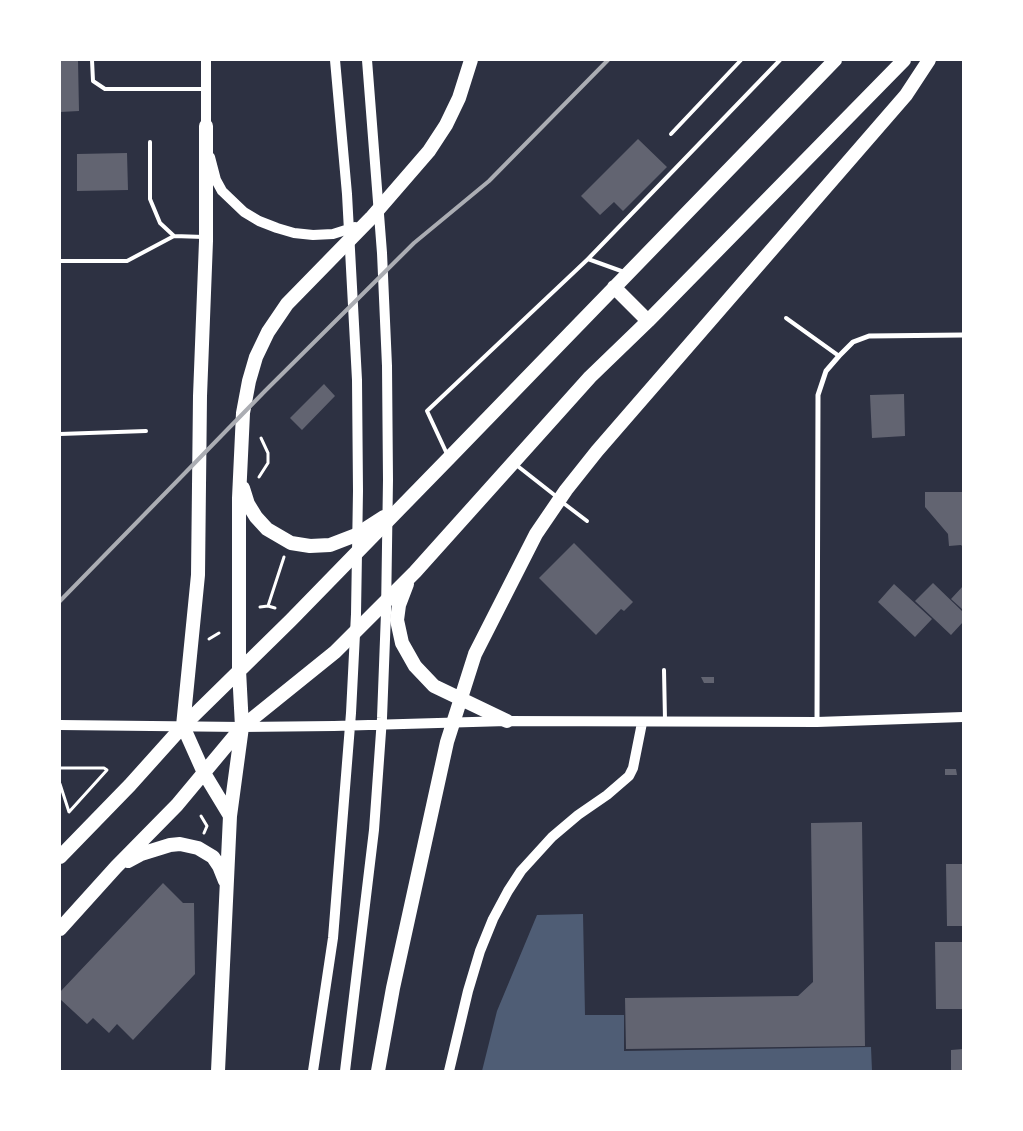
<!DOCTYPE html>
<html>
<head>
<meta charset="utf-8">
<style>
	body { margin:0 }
	#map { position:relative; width:1023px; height:1131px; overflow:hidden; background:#2d3142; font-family:"Archivo Narrow",sans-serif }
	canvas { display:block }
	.frame { position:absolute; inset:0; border:61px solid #fff; pointer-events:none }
</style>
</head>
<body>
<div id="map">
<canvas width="1023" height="1131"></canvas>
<div class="frame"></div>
</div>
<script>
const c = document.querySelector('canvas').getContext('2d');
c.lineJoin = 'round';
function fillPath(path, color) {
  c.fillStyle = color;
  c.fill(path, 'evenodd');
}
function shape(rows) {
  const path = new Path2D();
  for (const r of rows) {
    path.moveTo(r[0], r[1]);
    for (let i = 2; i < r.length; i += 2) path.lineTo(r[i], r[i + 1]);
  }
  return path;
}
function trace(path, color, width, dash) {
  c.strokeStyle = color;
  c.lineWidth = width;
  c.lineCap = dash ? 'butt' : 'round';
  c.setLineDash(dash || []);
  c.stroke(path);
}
fillPath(shape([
	[583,914,585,1015,624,1015,624,1051,871,1047,872,1071,482,1071,497,1011,537,915]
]), '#4f5d75');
fillPath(shape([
	[60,60,78,60,79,111,60,112],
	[638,139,667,167,623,211,614,202,600,215,581,196],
	[127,153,128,190,77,191,77,154],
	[324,384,335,396,302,430,290,418],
	[904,394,905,436,872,438,870,395],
	[925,492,963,492,963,547,961,545,949,546,948,534,925,507],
	[574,543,633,602,624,611,621,609,596,635,539,578],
	[933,583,963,612,963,622,951,635,915,601],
	[894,584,932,619,915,637,878,602],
	[963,586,963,610,951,599],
	[701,677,714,677,714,683,704,683],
	[945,769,956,769,957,775,945,775],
	[862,822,865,1046,626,1049,625,998,798,996,813,982,811,823],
	[946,864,963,864,963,926,947,926],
	[163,883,183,903,194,903,195,974,133,1040,117,1024,109,1033,93,1018,87,1024,60,999,60,992],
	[935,942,963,942,963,1009,936,1009],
	[963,1049,963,1071,951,1071,951,1050]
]), '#626471');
trace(shape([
	[259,477,268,463,268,453,261,438],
	[268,606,284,557],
	[260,607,268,606,275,608],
	[209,639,219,633],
	[60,768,104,768,107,770,69,812,60,784],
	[201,816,207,826,204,833]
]), '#fff', 3);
trace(shape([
	[92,60,93,81,105,89,205,89],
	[671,134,741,60],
	[150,142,150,199,160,223,174,236,204,237],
	[588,259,780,60],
	[60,261,127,261,174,236],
	[786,318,839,356],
	[60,434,146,431],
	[447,454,427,411,588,259,624,272],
	[515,464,557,497],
	[562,502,587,521],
	[664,670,665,720]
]), '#fff', 4);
trace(shape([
	[817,722,818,395,826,371,839,356,853,342,869,336,963,335]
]), '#fff', 5);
trace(shape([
	[206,60,206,131],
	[210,157,216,180,222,191,244,212,259,221,277,228,294,233,313,235,333,234,355,227],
	[60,725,242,727,334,726,507,721,817,722,963,717],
	[313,1071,333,938,351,713,356,614,358,491,357,380,347,194,335,60],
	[345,1071,374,830,382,718,386,613,388,480,387,366,382,253,367,60],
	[449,1071,468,991,480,951,493,919,508,891,521,871,552,837,578,815,607,795,629,776,633,768,642,723]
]), '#fff', 10);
trace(shape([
	[206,126,206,241,200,396,198,575,183,726,204,773,230,816],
	[614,287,648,321],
	[243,488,248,504,256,517,267,529,291,543,310,546,330,545,356,535,384,517],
	[407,584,399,605,397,620,402,643,415,666,434,686,507,721],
	[60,857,130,785,183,726,291,620,449,458,835,60],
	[128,861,141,854,170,845,180,844,198,848,213,857,219,866,225,881],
	[60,929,116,867,177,805,242,727,335,652,415,572,590,377,648,321,904,60],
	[218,1071,230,816,242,727,239,670,239,498,243,413,249,381,256,357,268,332,287,304,371,218,429,151,446,125,459,98,471,60],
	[378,1071,393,988,447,742,475,654,536,534,566,490,597,451,906,95,929,60]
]), '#fff', 14);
trace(shape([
	[60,601,265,391,414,243,489,181,608,60]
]), '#abadb3', 4);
</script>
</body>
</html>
